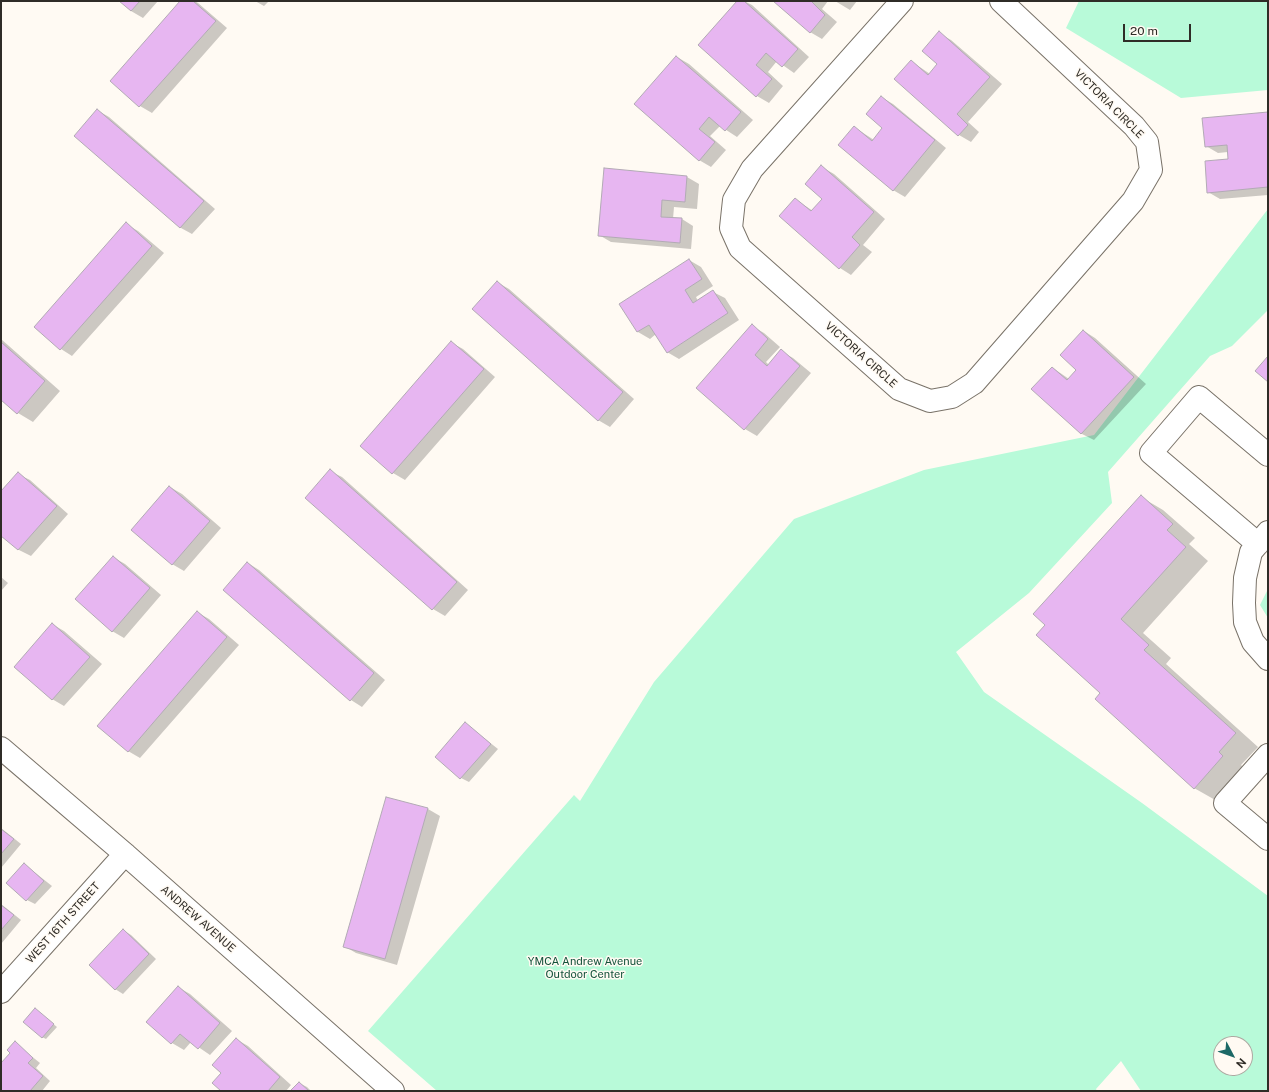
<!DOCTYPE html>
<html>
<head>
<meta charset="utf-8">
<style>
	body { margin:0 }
	#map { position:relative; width:1269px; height:1092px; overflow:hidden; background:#fffaf3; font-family:"Public Sans",sans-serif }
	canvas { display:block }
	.frame { position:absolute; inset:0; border:2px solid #2f2c27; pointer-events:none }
	.north { position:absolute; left:1213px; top:1036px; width:40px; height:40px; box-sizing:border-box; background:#fffaf3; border:1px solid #aca8a1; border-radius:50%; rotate:131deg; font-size:11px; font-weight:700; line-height:16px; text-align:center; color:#2f2c27 }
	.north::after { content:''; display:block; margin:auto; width:14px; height:18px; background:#1c6866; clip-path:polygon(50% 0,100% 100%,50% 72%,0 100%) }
	.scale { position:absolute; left:1123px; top:24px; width:68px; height:18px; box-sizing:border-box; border:2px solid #2f2c27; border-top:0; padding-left:5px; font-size:12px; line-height:14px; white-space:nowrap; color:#2f2c27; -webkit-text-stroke:3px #fffaf3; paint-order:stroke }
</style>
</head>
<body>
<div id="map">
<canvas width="1269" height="1092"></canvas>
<div class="frame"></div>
<div class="north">N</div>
<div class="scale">20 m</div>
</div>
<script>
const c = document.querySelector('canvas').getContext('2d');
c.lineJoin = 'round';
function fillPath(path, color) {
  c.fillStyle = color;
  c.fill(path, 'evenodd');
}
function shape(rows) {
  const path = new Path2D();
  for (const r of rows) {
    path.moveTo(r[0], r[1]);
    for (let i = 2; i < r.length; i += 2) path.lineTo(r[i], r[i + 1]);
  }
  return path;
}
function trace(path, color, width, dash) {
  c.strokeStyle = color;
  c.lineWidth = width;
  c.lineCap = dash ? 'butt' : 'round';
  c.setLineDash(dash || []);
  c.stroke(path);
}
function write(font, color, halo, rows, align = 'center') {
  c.font = font + ' "Public Sans",sans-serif';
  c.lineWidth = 3;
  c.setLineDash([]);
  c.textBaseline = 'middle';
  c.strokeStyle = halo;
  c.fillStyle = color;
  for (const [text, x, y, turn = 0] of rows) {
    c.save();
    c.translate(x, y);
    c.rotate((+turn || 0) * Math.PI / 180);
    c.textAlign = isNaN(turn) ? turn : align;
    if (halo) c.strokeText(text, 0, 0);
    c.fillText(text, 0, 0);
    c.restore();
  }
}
fillPath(shape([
	[1079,1,1268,1,1268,90,1181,98,1066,28],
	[1268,209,1268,310,1232,346,1210,356,1108,472,1112,503,1029,593,956,652,984,692,1142,803,1268,896,1268,1091,1141,1091,1121,1061,1096,1089,1097,1091,437,1091,368,1031,574,795,580,801,654,682,794,519,924,470,1094,435],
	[1221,1044,1245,1044,1245,1068,1221,1068],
	[1268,589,1268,618,1260,605]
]), '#b8fad9');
fillPath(shape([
	[120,1,158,1,143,18,131,11],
	[182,1,195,1,198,3,227,28,152,113,140,106],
	[255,1,269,1,264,6],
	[738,1,744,1,752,5,809,57,794,73,777,61,768,72,783,86,769,103,757,96],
	[775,1,828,1,822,9,837,22,822,39,810,32],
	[835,1,857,1,850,10],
	[939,33,951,40,1002,84,968,122,979,132,971,142,959,135,911,61,930,74,938,64],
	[677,57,689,64,753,120,737,137,720,126,710,136,726,150,711,167,699,160],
	[881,97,893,104,946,148,905,197,893,190,854,127,874,140,884,128],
	[97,110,109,117,215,209,192,234,181,228,75,136],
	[1268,113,1268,195,1220,199,1208,192,1229,160,1228,152,1218,153,1206,146],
	[822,167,834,174,885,219,863,245,872,252,851,275,840,268,795,199,813,211,823,199],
	[605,169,687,177,699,184,697,209,674,207,673,219,682,219,693,226,691,249,611,242,599,235],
	[126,224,138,231,164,253,72,356,61,349,35,327],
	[689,260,701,267,713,286,696,297,698,301,713,292,725,298,739,320,679,359,667,352,656,334,650,339,638,332,621,305],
	[497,282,509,289,634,399,610,427,598,420],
	[752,326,764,333,780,347,766,362,769,365,781,351,793,358,811,373,757,436,745,429],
	[1084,331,1095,338,1146,384,1094,440,1082,434,1033,389,1053,368,1069,379,1078,370],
	[1,339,60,391,33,422,18,413,1,398],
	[452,343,463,349,495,377,405,480,393,473,361,446],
	[330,471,342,477,468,590,445,616,433,609,306,498],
	[18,474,30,480,68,514,31,556,19,550,1,534,1,493],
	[170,487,182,494,221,528,184,571,172,564],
	[1141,497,1163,510,1195,538,1189,544,1208,561,1143,633,1171,658,1166,664,1258,747,1241,765,1245,769,1217,801,1194,788,1102,693],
	[113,557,125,564,161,595,124,638,112,631],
	[248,563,259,570,385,680,362,707,351,700],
	[1,577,8,583,1,591],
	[197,612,209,619,239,645,140,758,128,751],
	[52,624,64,631,102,664,64,706,52,699],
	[465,723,498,749,469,782,461,778],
	[428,809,440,816,397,965,356,953,344,946],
	[1,828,21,844,1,868],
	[24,864,52,886,35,904,27,900],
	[1,904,21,920,1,944],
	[123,930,131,935,156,959,123,994,115,989],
	[178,987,190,994,232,1031,210,1055,191,1042,184,1050,172,1043,147,1022],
	[35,1009,57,1027,46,1039,42,1037],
	[236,1039,248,1046,291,1085,286,1091,223,1091,222,1073],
	[15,1043,40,1063,36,1068,50,1081,42,1091,1,1091,1,1065,12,1053],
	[299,1083,307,1087,311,1091,291,1091]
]), '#0003');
const building = shape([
	[119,1,140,1,131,11,119,1],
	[180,1,193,1,216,21,139,107,110,81,180,1],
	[737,1,744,1,798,49,782,67,766,53,756,65,772,79,756,97,698,45,737,1],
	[773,1,811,1,825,15,810,33,773,1],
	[939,31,990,77,957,114,968,125,958,136,894,79,911,60,928,75,937,64,922,51,939,31],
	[676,56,741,112,725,131,709,117,699,129,715,142,699,161,634,104,676,56],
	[881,96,935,140,893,191,838,145,854,126,872,141,882,128,866,114,881,96],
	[97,109,204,201,180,228,74,136,97,109],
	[1268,112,1268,187,1207,193,1205,161,1228,159,1227,145,1205,147,1202,118,1268,112],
	[821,165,874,212,852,237,860,245,839,269,779,216,795,198,811,211,822,199,805,184,821,165],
	[604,168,687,176,685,202,662,200,661,217,682,218,680,243,598,236,604,168],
	[126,222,152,246,60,350,34,327,126,222],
	[689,259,702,279,685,290,693,303,713,290,728,313,667,353,649,325,637,332,619,304,689,259],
	[497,281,623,392,598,421,472,309,497,281],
	[752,324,768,339,755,355,767,366,781,349,800,366,744,430,696,388,752,324],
	[1083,330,1134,377,1081,434,1031,389,1052,367,1067,380,1076,370,1060,355,1083,330],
	[451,341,484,369,392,474,360,446,451,341],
	[1,342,45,381,17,414,1,400,1,342],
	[1268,356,1268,382,1255,371,1268,356],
	[330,469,457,582,432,610,305,498,330,469],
	[18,472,57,506,18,550,1,536,1,491,18,472],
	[169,486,210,521,172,565,131,530,169,486],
	[1141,495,1173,524,1167,530,1186,547,1121,619,1149,645,1144,650,1236,733,1219,752,1223,756,1194,789,1095,699,1100,693,1036,635,1045,625,1033,614,1141,495],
	[113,556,150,588,112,632,75,599,113,556],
	[247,562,374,673,350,701,223,590,247,562],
	[197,611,227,637,128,752,97,726,197,611],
	[52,623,90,657,52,700,14,667,52,623],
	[465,722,491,744,460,779,435,757,465,722],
	[386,797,428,808,385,959,343,947,386,797],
	[1,829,14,839,1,854,1,829],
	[24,863,44,881,26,901,6,883,24,863],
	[1,905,14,915,1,930,1,905],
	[123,929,149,954,115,990,89,965,123,929],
	[178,986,220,1023,198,1049,180,1034,171,1044,146,1022,178,986],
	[35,1008,54,1024,42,1038,23,1022,35,1008],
	[236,1038,280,1077,268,1091,221,1091,212,1083,221,1073,212,1065,236,1038],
	[15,1041,33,1058,28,1063,43,1076,30,1091,1,1091,1,1063,10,1053,7,1050,15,1041],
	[299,1082,309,1091,290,1091,299,1082]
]);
fillPath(building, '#e7b6f1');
trace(building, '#b2aab4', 1);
const minor = shape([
	[902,1,752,169,734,200,731,228,740,248,899,389,930,401,952,397,974,383,1133,201,1151,170,1147,142,1134,126,1001,1],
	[1268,532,1251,552,1245,578,1244,603,1245,622,1253,642,1268,659],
	[1258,544,1151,453,1199,397,1268,455],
	[1,748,125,854,393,1091],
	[1268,755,1225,803,1268,839],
	[1,992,125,854]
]);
trace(minor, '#797268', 24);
trace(minor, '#fff', 22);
write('11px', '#2f2c27', '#fffaf3', [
	["VICTORIA CIRCLE",1109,104,45],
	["VICTORIA CIRCLE",861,355,42],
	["ANDREW AVENUE",198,919,41],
	["WEST 16TH STREET",63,923,-48]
]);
write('11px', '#13523a', '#fffaf3', [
	["YMCA Andrew Avenue",585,962],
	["Outdoor Center",585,975]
]);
</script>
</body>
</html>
